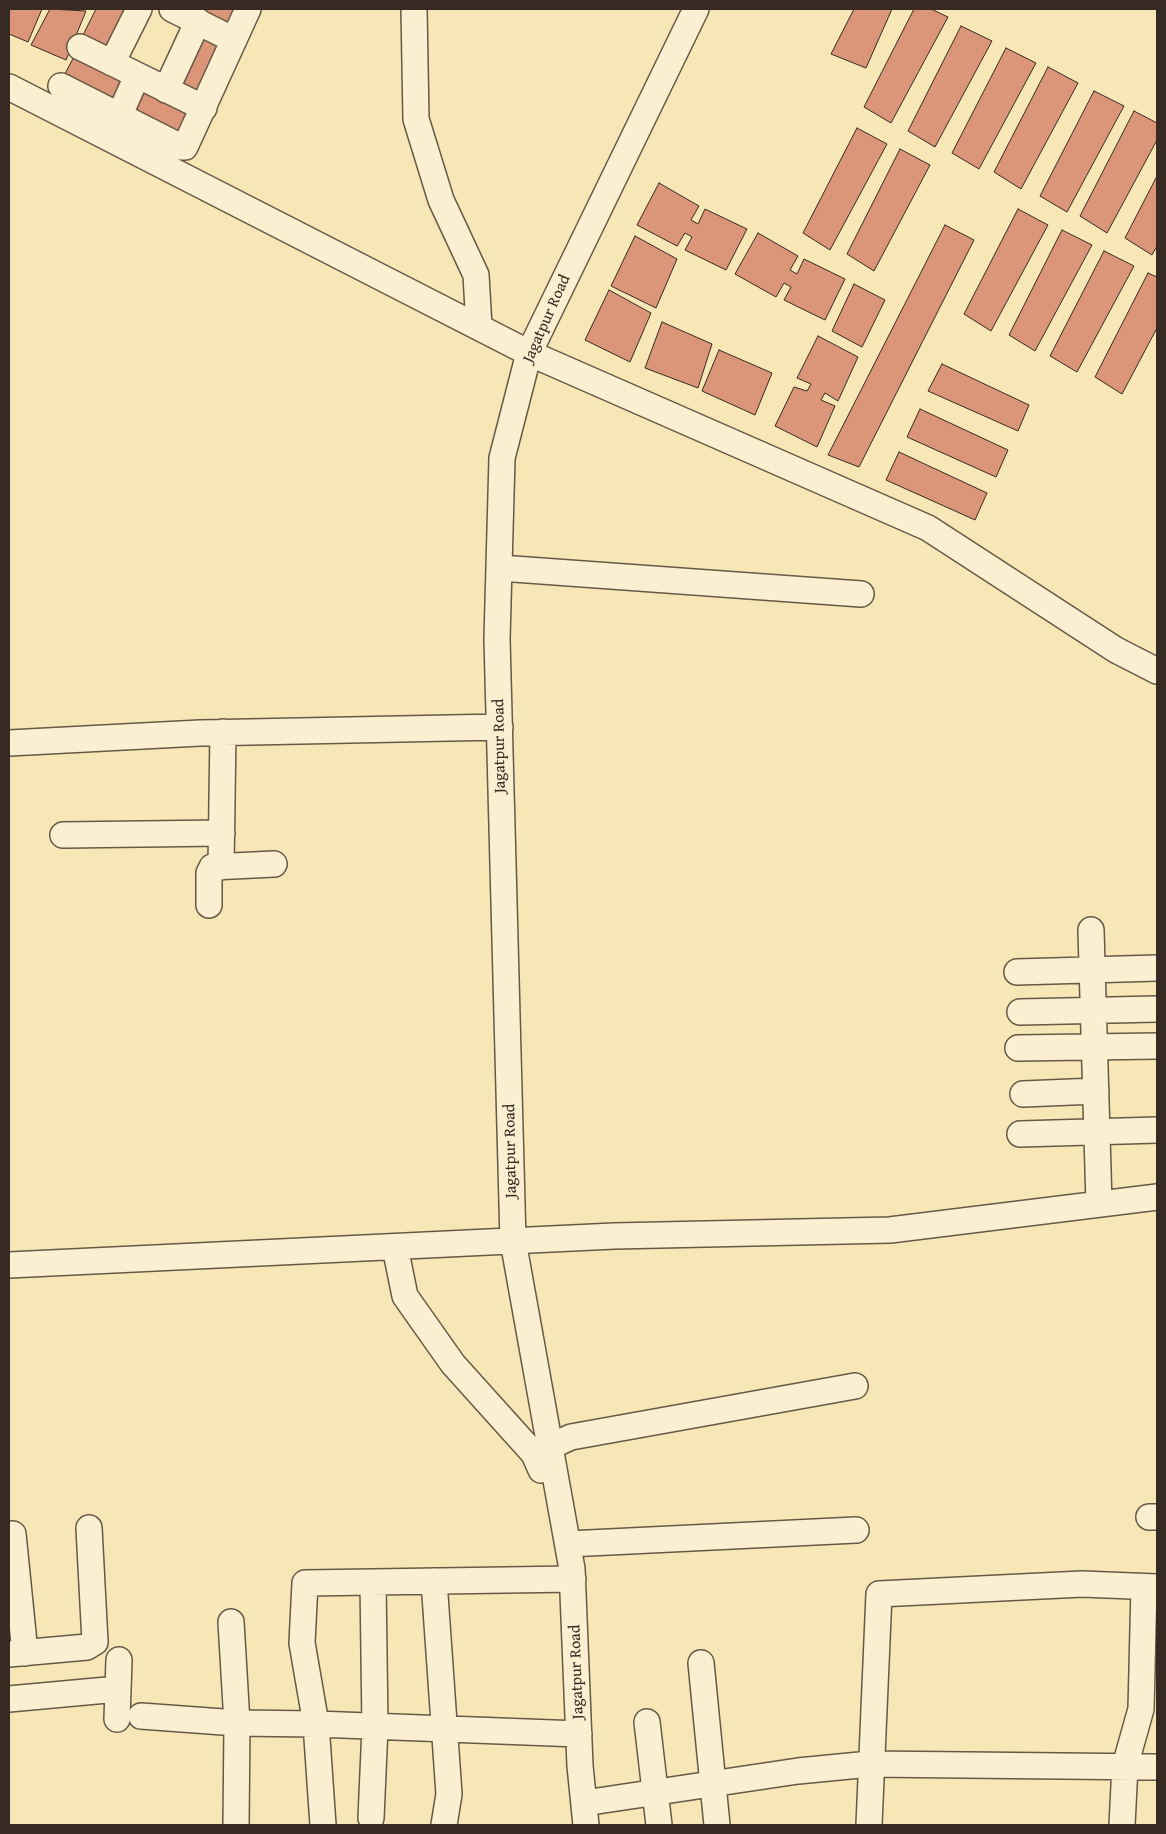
<!DOCTYPE html>
<html>
<head>
<meta charset="utf-8">
<style>
	body { margin:0 }
	#map { position:relative; width:1166px; height:1834px; overflow:hidden; background:#f7e7b6; font-family:"Gentium Book Plus",serif }
	canvas { display:block }
	.frame { position:absolute; inset:0; border:10px solid #362a22; pointer-events:none }
</style>
</head>
<body>
<div id="map">
<canvas width="1166" height="1834"></canvas>
<div class="frame"></div>
</div>
<script>
const c = document.querySelector('canvas').getContext('2d');
c.lineJoin = 'round';
function fillPath(path, color) {
  c.fillStyle = color;
  c.fill(path, 'evenodd');
}
function shape(rows) {
  const path = new Path2D();
  for (const r of rows) {
    path.moveTo(r[0], r[1]);
    for (let i = 2; i < r.length; i += 2) path.lineTo(r[i], r[i + 1]);
  }
  return path;
}
function trace(path, color, width, dash) {
  c.strokeStyle = color;
  c.lineWidth = width;
  c.lineCap = dash ? 'butt' : 'round';
  c.setLineDash(dash || []);
  c.stroke(path);
}
function write(font, color, halo, rows, align = 'center') {
  c.font = font + ' "Gentium Book Plus",serif';
  c.lineWidth = 4.5;
  c.setLineDash([]);
  c.textBaseline = 'middle';
  c.strokeStyle = halo;
  c.fillStyle = color;
  for (const [text, x, y, turn = 0] of rows) {
    c.save();
    c.translate(x, y);
    c.rotate((+turn || 0) * Math.PI / 180);
    c.textAlign = isNaN(turn) ? turn : align;
    if (halo) c.strokeText(text, 0, 0);
    c.fillText(text, 0, 0);
    c.restore();
  }
}
const building = shape([
	[9,9,42,9,28,42,9,34,9,9],
	[50,9,86,11,66,60,31,45,50,9],
	[96,9,127,9,106,54,80,41,96,9],
	[182,9,238,9,226,32,182,9],
	[854,9,892,9,866,68,831,54,854,9],
	[914,9,931,9,948,17,891,123,864,107,914,9],
	[961,26,992,41,935,147,908,131,961,26],
	[199,31,224,43,198,100,171,86,199,31],
	[1006,48,1036,63,979,169,952,153,1006,48],
	[75,55,128,83,114,110,61,81,75,55],
	[1048,67,1078,83,1021,189,994,172,1048,67],
	[143,87,196,115,182,142,128,114,143,87],
	[1094,91,1124,106,1067,212,1040,196,1094,91],
	[1134,111,1157,123,1157,140,1107,233,1080,216,1134,111],
	[857,128,887,144,830,250,803,233,857,128],
	[900,149,930,165,874,271,847,254,900,149],
	[1157,176,1157,246,1152,255,1125,238,1157,176],
	[659,183,699,206,691,220,698,224,705,209,747,229,726,270,685,250,692,237,685,233,677,246,637,225,659,183],
	[1018,209,1048,225,991,331,964,314,1018,209],
	[945,225,974,240,859,467,828,455,945,225],
	[1062,230,1092,245,1035,351,1009,335,1062,230],
	[758,233,798,256,790,270,797,274,804,259,845,279,825,320,784,300,791,287,784,283,776,297,735,274,758,233],
	[635,236,677,259,656,308,611,286,635,236],
	[1104,251,1134,266,1077,372,1050,356,1104,251],
	[1148,273,1157,277,1157,328,1122,394,1095,377,1148,273],
	[854,284,885,300,862,347,832,331,854,284],
	[609,290,651,313,630,362,585,340,609,290],
	[662,322,712,344,698,388,645,368,662,322],
	[818,336,858,357,838,401,825,393,821,400,835,406,817,447,775,426,794,387,807,391,811,384,797,378,818,336],
	[719,350,772,373,755,415,702,391,719,350],
	[942,364,1029,405,1018,431,928,391,942,364],
	[920,409,1008,450,996,477,907,437,920,409],
	[899,452,987,493,975,520,886,480,899,452]
]);
fillPath(building, '#db9578');
trace(building, '#362a22', 1);
const minor = shape([
	[172,9,234,40],
	[414,9,416,119,441,200,476,275,479,327],
	[80,47,204,108],
	[112,63,139,9],
	[61,86,181,147,185,147,248,9],
	[9,87,529,353,928,528,1116,650,1157,671],
	[166,90,198,21],
	[113,130,137,76],
	[500,568,861,594],
	[9,743,200,733,500,727],
	[63,835,222,833],
	[221,867,223,732],
	[209,905,209,873,212,867,274,864],
	[1091,930,1099,1204],
	[1017,972,1157,968],
	[1020,1012,1157,1009],
	[1018,1048,1157,1046],
	[1023,1094,1096,1091],
	[1020,1134,1157,1130],
	[395,1247,405,1296,453,1364,534,1454,541,1470],
	[9,1265,614,1236,890,1230,1157,1197],
	[534,1454,571,1437,855,1386],
	[1149,1517,1157,1517],
	[13,1534,25,1653],
	[568,1544,856,1530],
	[434,1581,449,1794,444,1825],
	[231,1622,237,1723,236,1825],
	[9,1654,87,1647,95,1642,89,1528],
	[701,1663,717,1825],
	[9,1699,118,1689],
	[141,1716,237,1723,316,1724,302,1643,305,1583,573,1579],
	[117,1719,119,1660],
	[647,1722,659,1825],
	[584,1803,798,1771,870,1764,1157,1767],
	[371,1818,375,1727,373,1582],
	[323,1825,316,1724,579,1734],
	[586,1825,580,1766,572,1569,513,1241,497,639,502,458,529,353,696,9],
	[869,1825,879,1594,1082,1584,1157,1587],
	[1122,1825,1125,1766,1141,1709,1144,1587]
]);
trace(minor, '#665947', 28);
trace(minor, '#faefd0', 25);
write('16px', '#362a22', '#faefd0', [
	["Jagatpur Road",547,319,-66],
	["Jagatpur Road",500,746,-91],
	["Jagatpur Road",511,1151,-91],
	["Jagatpur Road",577,1672,-92]
]);
</script>
</body>
</html>
